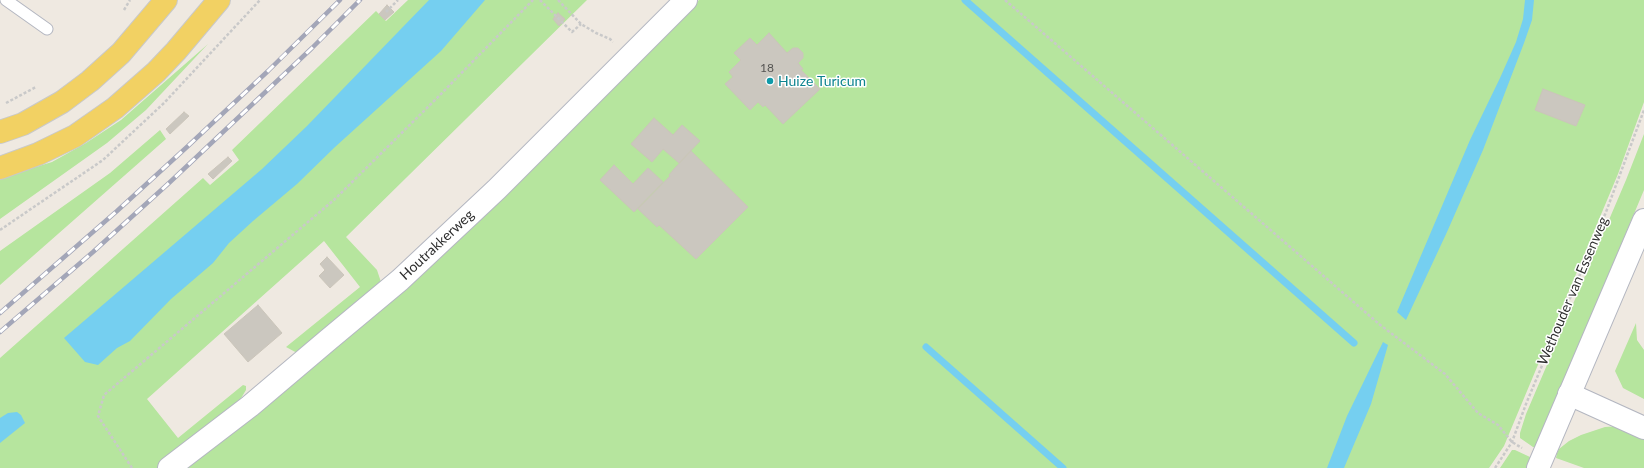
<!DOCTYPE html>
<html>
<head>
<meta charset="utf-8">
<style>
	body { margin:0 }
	canvas { display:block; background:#efe9e1 }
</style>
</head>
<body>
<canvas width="1644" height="468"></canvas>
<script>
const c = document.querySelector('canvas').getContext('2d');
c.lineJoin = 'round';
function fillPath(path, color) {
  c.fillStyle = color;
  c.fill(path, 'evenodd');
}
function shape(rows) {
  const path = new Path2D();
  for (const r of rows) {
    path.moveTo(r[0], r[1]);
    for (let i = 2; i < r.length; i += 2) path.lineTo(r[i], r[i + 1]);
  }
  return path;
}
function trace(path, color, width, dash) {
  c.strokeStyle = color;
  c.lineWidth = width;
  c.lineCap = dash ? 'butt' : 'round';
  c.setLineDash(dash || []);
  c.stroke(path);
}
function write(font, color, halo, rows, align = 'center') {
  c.font = font + ' Lato,sans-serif';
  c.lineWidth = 3;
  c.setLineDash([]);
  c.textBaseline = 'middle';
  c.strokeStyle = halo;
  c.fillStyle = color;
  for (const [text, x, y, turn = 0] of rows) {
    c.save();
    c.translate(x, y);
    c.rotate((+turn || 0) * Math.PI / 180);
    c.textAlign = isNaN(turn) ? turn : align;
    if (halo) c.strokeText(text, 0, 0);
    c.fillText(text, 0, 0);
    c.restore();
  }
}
fillPath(shape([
	[408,0,587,0,346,237,377,270,382,285,299,354,286,347,360,287,324,241,147,399,178,438,243,385,246,386,246,390,232,413,157,468,0,468,0,358,203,178,210,185,239,160,232,150,376,11,386,21],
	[699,0,1644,0,1644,102,1618,174,1514,422,1504,446,1489,468,182,468,658,40],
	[208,44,146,110,107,143,0,219,0,178,52,162,86,143,121,120],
	[160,130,166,139,0,285,0,251,110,173],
	[1644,134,1644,190,1536,447,1533,447,1520,438,1520,433,1526,414,1626,180],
	[1636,323,1637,340,1644,350,1644,399,1623,388,1615,371],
	[1620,426,1644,435,1644,468,1584,468,1556,458,1557,453,1559,449,1569,441,1581,435,1605,427],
	[1512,450,1515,450,1530,457,1530,460,1527,468,1500,468]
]), '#b6e59e');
fillPath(shape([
	[429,0,485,0,441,51,335,147,297,184,253,221,229,243,213,263,171,299,130,341,117,348,98,365,85,362,64,338,262,169,307,126],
	[1525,0,1534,0,1532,20,1524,43,1483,150,1447,232,1406,320,1397,312,1470,140,1500,78,1516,42,1523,19],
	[1383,342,1388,345,1371,404,1344,468,1327,468,1347,416],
	[17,412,21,415,25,423,0,443,0,418,8,413]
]), '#75cff0');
trace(shape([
	[965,0,1354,343],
	[926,347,1063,468]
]), '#75cff0', 7);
const building = shape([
	[387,5,394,12,385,20,379,14,387,5],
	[558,13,565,19,559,26,553,19,558,13],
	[769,33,787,53,793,48,798,48,803,53,803,58,798,63,803,69,801,70,820,89,783,124,765,105,763,107,758,102,750,110,725,84,733,77,729,72,741,60,734,53,750,38,757,45,769,33],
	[1543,89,1585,105,1576,126,1535,110,1543,89],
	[184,112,189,116,170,134,166,129,184,112],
	[654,118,673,135,682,125,700,141,679,163,663,149,652,162,631,144,654,118],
	[691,151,748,207,696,259,659,225,657,227,638,209,670,176,669,175,674,169,691,151],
	[228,157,232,161,213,179,208,174,228,157],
	[614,165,633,184,648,168,663,182,634,212,600,180,614,165],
	[327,257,344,275,330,288,319,276,325,270,320,264,327,257],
	[258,305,282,333,248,362,224,334,258,305]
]);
fillPath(building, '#cbc7bf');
trace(building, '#cbc5ba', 1);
const lane = shape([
	[6,0,47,29]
]);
const street = shape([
	[1569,394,1644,428],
	[169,468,250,406,328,340,400,280,497,189,686,0]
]);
const secondary = shape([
	[1538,468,1644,220]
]);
const primary = shape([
	[0,132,23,124,62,102,90,81,121,53,166,0],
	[0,168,38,154,75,136,115,108,156,72,176,51,219,0]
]);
trace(lane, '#b4b7c1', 13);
trace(street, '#b4b7c1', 24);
trace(secondary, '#b4b7c1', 24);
trace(primary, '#c9c9c9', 24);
trace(shape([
	[540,0,572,32,581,24],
	[558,0,581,24,596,33,610,39,613,42],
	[1005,0,1379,324,1445,374,1478,413,1498,425,1512,442,1522,448],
	[124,10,130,0],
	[386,12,398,0],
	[6,103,36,87],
	[0,230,103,160,164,103,260,0],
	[132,468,98,416,104,395,335,199,439,96,533,0],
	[1495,468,1512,442,1526,404,1606,212,1644,110]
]), '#c9c9c9', 2.5, [3, 2]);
trace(lane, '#fff', 11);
trace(street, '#fff', 22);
trace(secondary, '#fff', 22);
trace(primary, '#f2d163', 22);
const rail = shape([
	[0,313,117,211,188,146,268,71,340,0],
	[0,332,93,252,169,183,312,48,360,0]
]);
trace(rail, '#a3a6b8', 4.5);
trace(rail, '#fff', 3, [9]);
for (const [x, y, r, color] of [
	[770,81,4,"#0f9aa8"]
]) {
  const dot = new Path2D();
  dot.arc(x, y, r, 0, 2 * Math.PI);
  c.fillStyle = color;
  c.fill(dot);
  trace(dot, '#fff', 1.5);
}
write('12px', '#555452', null, [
	["18",767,68]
]);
write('14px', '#0d838f', '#fff', [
	["Huize Turicum",778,81]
], 'left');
write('14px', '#2e2e2e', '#fff', [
	["Houtrakkerweg",437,245,-43],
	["Wethouder van Essenweg",1573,291,-67]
]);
</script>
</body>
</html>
